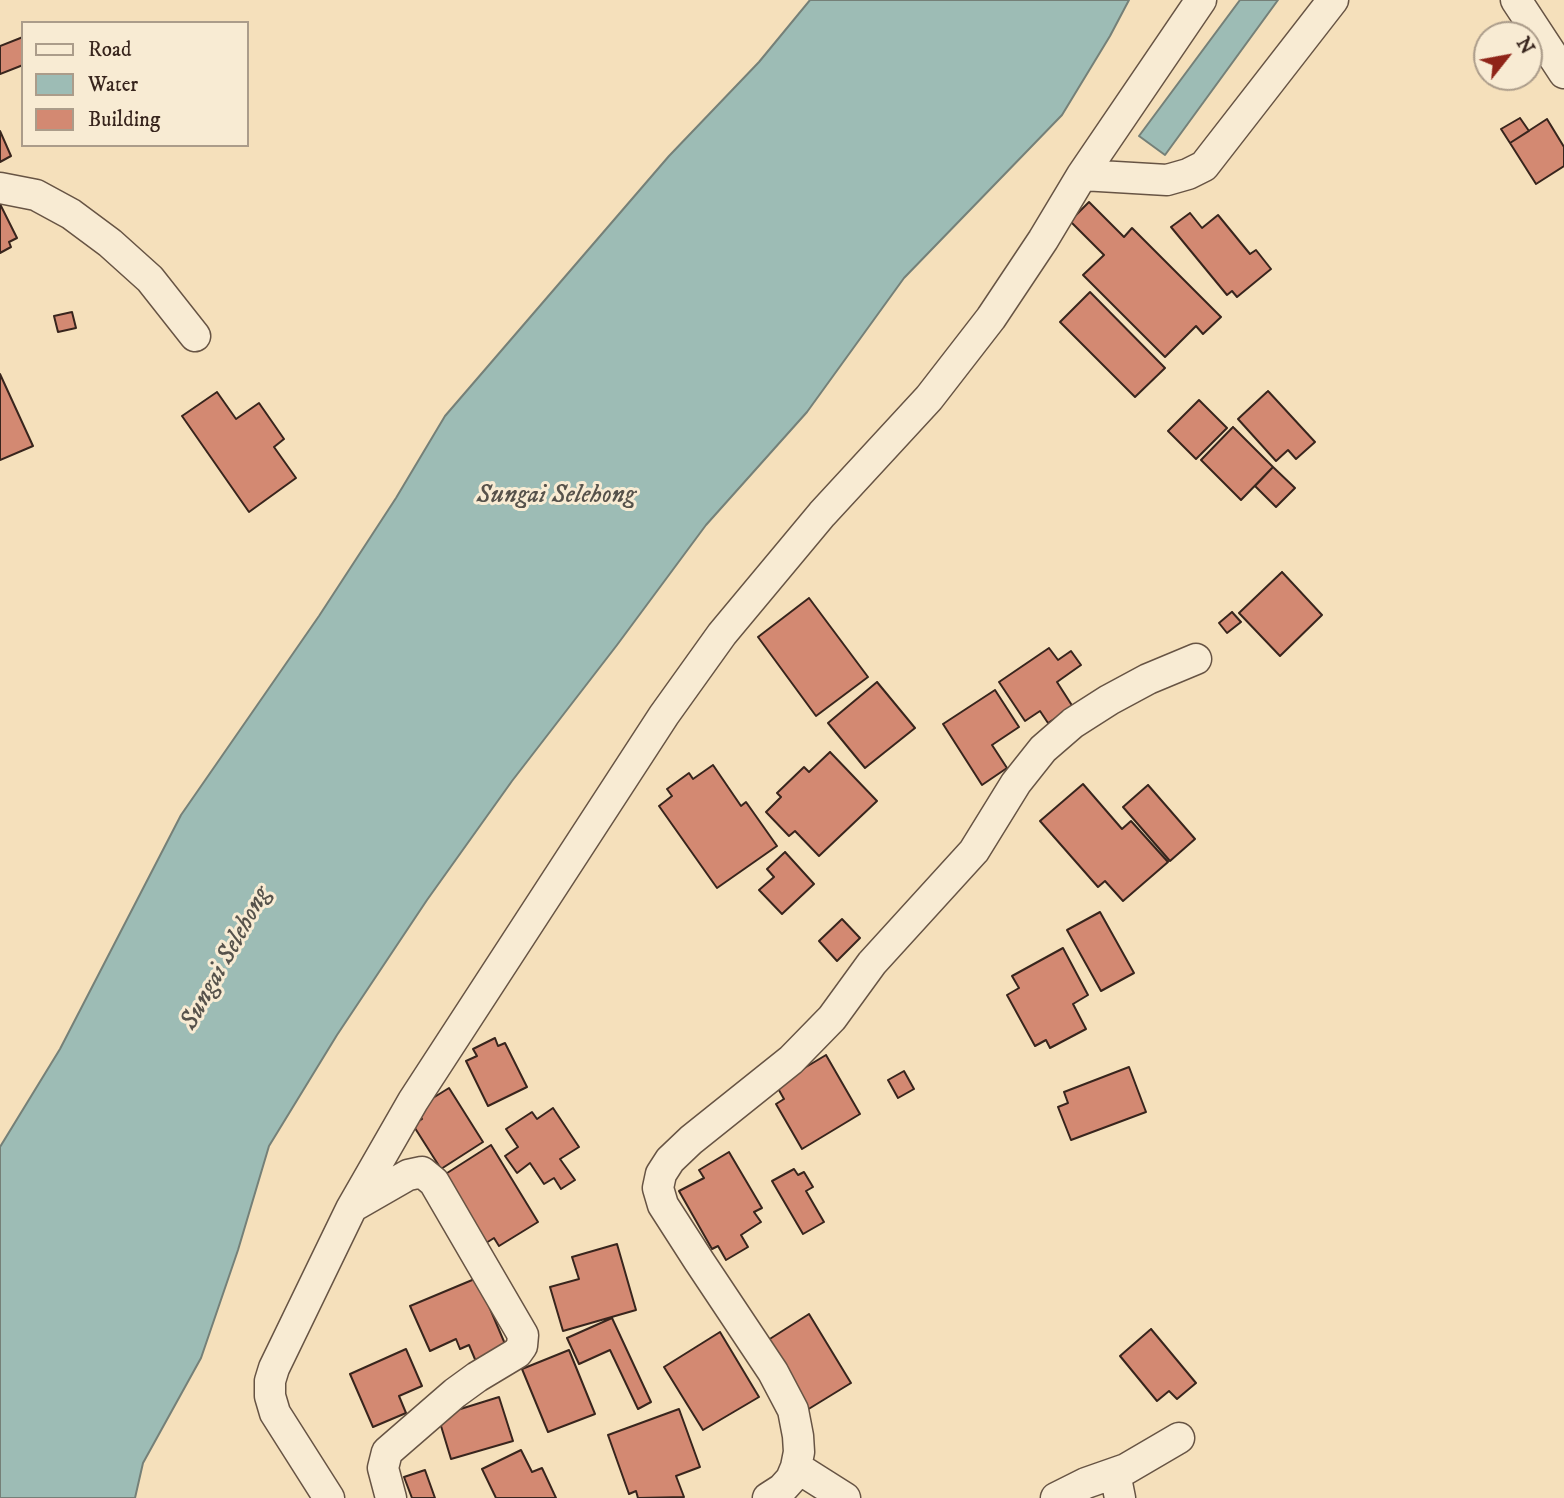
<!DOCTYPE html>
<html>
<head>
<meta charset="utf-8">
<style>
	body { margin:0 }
	#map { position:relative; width:1564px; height:1498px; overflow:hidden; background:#f5e0bb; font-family:"IM FELL DW Pica",serif }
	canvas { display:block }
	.legend { position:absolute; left:21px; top:21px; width:228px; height:126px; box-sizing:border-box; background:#f8ebd3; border:2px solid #ab9c8a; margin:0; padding:9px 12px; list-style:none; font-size:21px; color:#38251d }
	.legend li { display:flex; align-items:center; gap:14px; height:35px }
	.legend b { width:35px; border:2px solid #ab9c8a }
	.north { position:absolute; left:1473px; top:21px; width:70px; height:70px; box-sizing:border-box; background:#f8ebd3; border:2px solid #ab9c8a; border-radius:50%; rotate:59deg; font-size:19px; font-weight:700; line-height:28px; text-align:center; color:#38251d }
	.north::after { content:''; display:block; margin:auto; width:24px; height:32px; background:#8f2418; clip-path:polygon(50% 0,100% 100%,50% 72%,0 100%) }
</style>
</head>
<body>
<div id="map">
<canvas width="1564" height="1498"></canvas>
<ul class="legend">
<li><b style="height:9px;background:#f8ebd3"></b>Road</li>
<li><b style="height:19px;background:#9dbcb5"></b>Water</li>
<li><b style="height:19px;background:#d38972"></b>Building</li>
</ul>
<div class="north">N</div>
</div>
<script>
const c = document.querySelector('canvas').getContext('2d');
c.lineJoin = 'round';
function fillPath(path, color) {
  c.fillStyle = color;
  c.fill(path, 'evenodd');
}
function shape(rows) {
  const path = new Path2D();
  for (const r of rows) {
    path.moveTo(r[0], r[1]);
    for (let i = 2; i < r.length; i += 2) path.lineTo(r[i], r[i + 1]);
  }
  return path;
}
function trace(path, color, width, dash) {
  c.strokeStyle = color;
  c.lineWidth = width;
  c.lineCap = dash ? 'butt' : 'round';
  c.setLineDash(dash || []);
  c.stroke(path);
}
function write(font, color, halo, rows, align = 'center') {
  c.font = font + ' "IM FELL DW Pica",serif';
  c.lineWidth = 6;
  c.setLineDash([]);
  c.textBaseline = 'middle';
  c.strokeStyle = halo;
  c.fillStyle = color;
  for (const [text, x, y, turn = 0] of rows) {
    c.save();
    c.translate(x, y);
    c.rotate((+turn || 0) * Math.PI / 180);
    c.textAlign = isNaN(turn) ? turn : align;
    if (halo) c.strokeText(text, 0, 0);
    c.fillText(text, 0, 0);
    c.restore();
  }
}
const water = shape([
	[810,0,1129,0,1110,36,1062,115,904,278,807,412,706,525,617,645,512,781,427,900,337,1035,269,1146,238,1250,201,1358,143,1463,135,1498,0,1498,0,1147,60,1049,181,815,319,616,396,498,445,416,669,156,759,62,810,0],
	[1240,0,1278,0,1165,155,1139,136,1240,0]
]);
fillPath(water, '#9dbcb5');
trace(water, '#758078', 2);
const building = shape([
	[23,37,23,65,0,74,0,46,23,37],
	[1520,118,1529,131,1510,143,1501,129,1520,118],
	[1547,119,1564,147,1564,166,1536,184,1510,143,1547,119],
	[0,131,11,156,0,162,0,131],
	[1089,202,1124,237,1132,228,1221,317,1203,334,1196,326,1165,357,1083,275,1104,255,1070,221,1089,202],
	[0,204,17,238,9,242,11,247,0,253,0,204],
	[1190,213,1202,228,1218,215,1250,254,1256,250,1271,269,1237,297,1232,291,1227,295,1171,227,1190,213],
	[1090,292,1165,368,1135,397,1060,322,1090,292],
	[72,312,76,328,58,332,54,316,72,312],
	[0,374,33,446,0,460,0,374],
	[1268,391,1315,442,1296,459,1288,450,1276,461,1238,419,1268,391],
	[217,392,236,419,259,403,284,439,274,447,296,478,249,512,182,416,217,392],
	[1199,400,1227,428,1196,459,1168,431,1199,400],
	[1233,427,1273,467,1241,500,1201,460,1233,427],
	[1273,467,1295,488,1276,507,1255,486,1273,467],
	[1282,572,1322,615,1280,656,1239,613,1282,572],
	[809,598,868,677,816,716,758,637,809,598],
	[1232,612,1241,622,1227,633,1219,623,1232,612],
	[1049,648,1058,660,1071,651,1081,665,1057,682,1073,707,1048,723,1040,711,1025,721,999,682,1049,648],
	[877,682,915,728,865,768,828,723,877,682],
	[995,690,1019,727,992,745,1007,768,982,785,943,724,995,690],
	[830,752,877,801,819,856,795,831,789,836,766,812,781,797,777,793,804,767,809,772,830,752],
	[713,765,741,806,746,802,777,846,717,888,659,806,672,796,667,789,689,773,693,779,713,765],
	[1083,784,1122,829,1131,821,1168,862,1123,901,1105,881,1098,887,1040,821,1083,784],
	[1148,785,1195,839,1170,861,1123,807,1148,785],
	[785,852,814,884,782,914,759,890,774,877,767,869,785,852],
	[1100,912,1134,973,1101,991,1067,930,1100,912],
	[842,919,860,938,837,961,819,941,842,919],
	[1063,948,1088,995,1073,1004,1086,1029,1050,1048,1046,1040,1035,1046,1007,995,1019,988,1012,976,1063,948],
	[495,1038,498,1046,505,1043,527,1087,488,1106,466,1061,477,1056,473,1049,495,1038],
	[826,1055,860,1114,802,1149,776,1104,784,1099,776,1085,826,1055],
	[1129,1067,1146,1112,1071,1140,1058,1107,1068,1103,1064,1092,1129,1067],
	[904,1071,914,1089,898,1098,888,1080,904,1071],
	[449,1088,483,1142,441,1169,413,1125,422,1119,415,1109,449,1088],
	[553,1108,579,1147,560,1159,575,1180,561,1189,554,1178,544,1184,530,1163,517,1173,505,1156,518,1147,506,1129,532,1112,537,1119,553,1108],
	[491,1145,538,1222,499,1246,494,1238,486,1243,444,1175,491,1145],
	[729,1152,762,1208,754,1212,761,1222,741,1235,748,1247,726,1260,718,1246,712,1249,679,1191,704,1178,699,1170,729,1152],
	[794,1169,798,1175,804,1172,813,1187,806,1191,824,1222,803,1234,772,1181,794,1169],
	[617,1244,636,1310,563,1331,550,1287,579,1279,572,1257,617,1244],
	[477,1278,508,1351,477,1364,469,1345,460,1349,456,1339,430,1351,410,1306,477,1278],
	[809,1314,851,1383,807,1410,765,1342,809,1314],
	[612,1318,651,1402,638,1409,610,1350,579,1364,567,1338,612,1318],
	[1151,1329,1196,1383,1177,1399,1169,1391,1157,1401,1120,1356,1151,1329],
	[720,1332,759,1397,703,1430,664,1367,720,1332],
	[406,1349,422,1386,399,1396,406,1413,373,1427,350,1374,406,1349],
	[569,1350,595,1414,548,1432,522,1369,569,1350],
	[499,1397,513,1441,451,1459,438,1416,499,1397],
	[679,1409,700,1467,676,1476,684,1497,638,1498,636,1491,629,1494,608,1435,679,1409],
	[521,1450,532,1472,542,1468,556,1498,496,1498,482,1469,521,1450],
	[425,1470,435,1498,412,1498,404,1477,425,1470]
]);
fillPath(building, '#d38972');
trace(building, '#38251d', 2);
const minor = shape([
	[1516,0,1564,73],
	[1082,175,1167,180,1188,174,1204,166,1333,0],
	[0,188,36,195,71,214,110,243,150,279,195,336],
	[354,1206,408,1175,422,1172,434,1182,523,1335,522,1346,517,1353,477,1377,455,1393,387,1452,383,1468,391,1498],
	[796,1467,845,1498],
	[1115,1473,1120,1498],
	[329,1498,275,1413,270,1396,270,1381,274,1368,351,1209,413,1101,664,715,722,634,822,514,929,398,991,318,1043,240,1082,175,1201,0],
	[768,1498,782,1489,791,1479,796,1467,799,1452,798,1436,793,1410,773,1372,699,1261,663,1205,658,1188,661,1174,670,1160,691,1140,791,1060,832,1018,872,963,974,851,1016,783,1043,749,1073,723,1109,700,1148,679,1196,659],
	[1056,1498,1086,1483,1126,1469,1179,1438]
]);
trace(minor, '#675444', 33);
trace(minor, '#f8ebd3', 30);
write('italic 26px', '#56524b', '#f8ebd3', [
	["Sungai Selehong",556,497],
	["Sungai Selehong",227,959,-61]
]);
</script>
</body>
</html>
